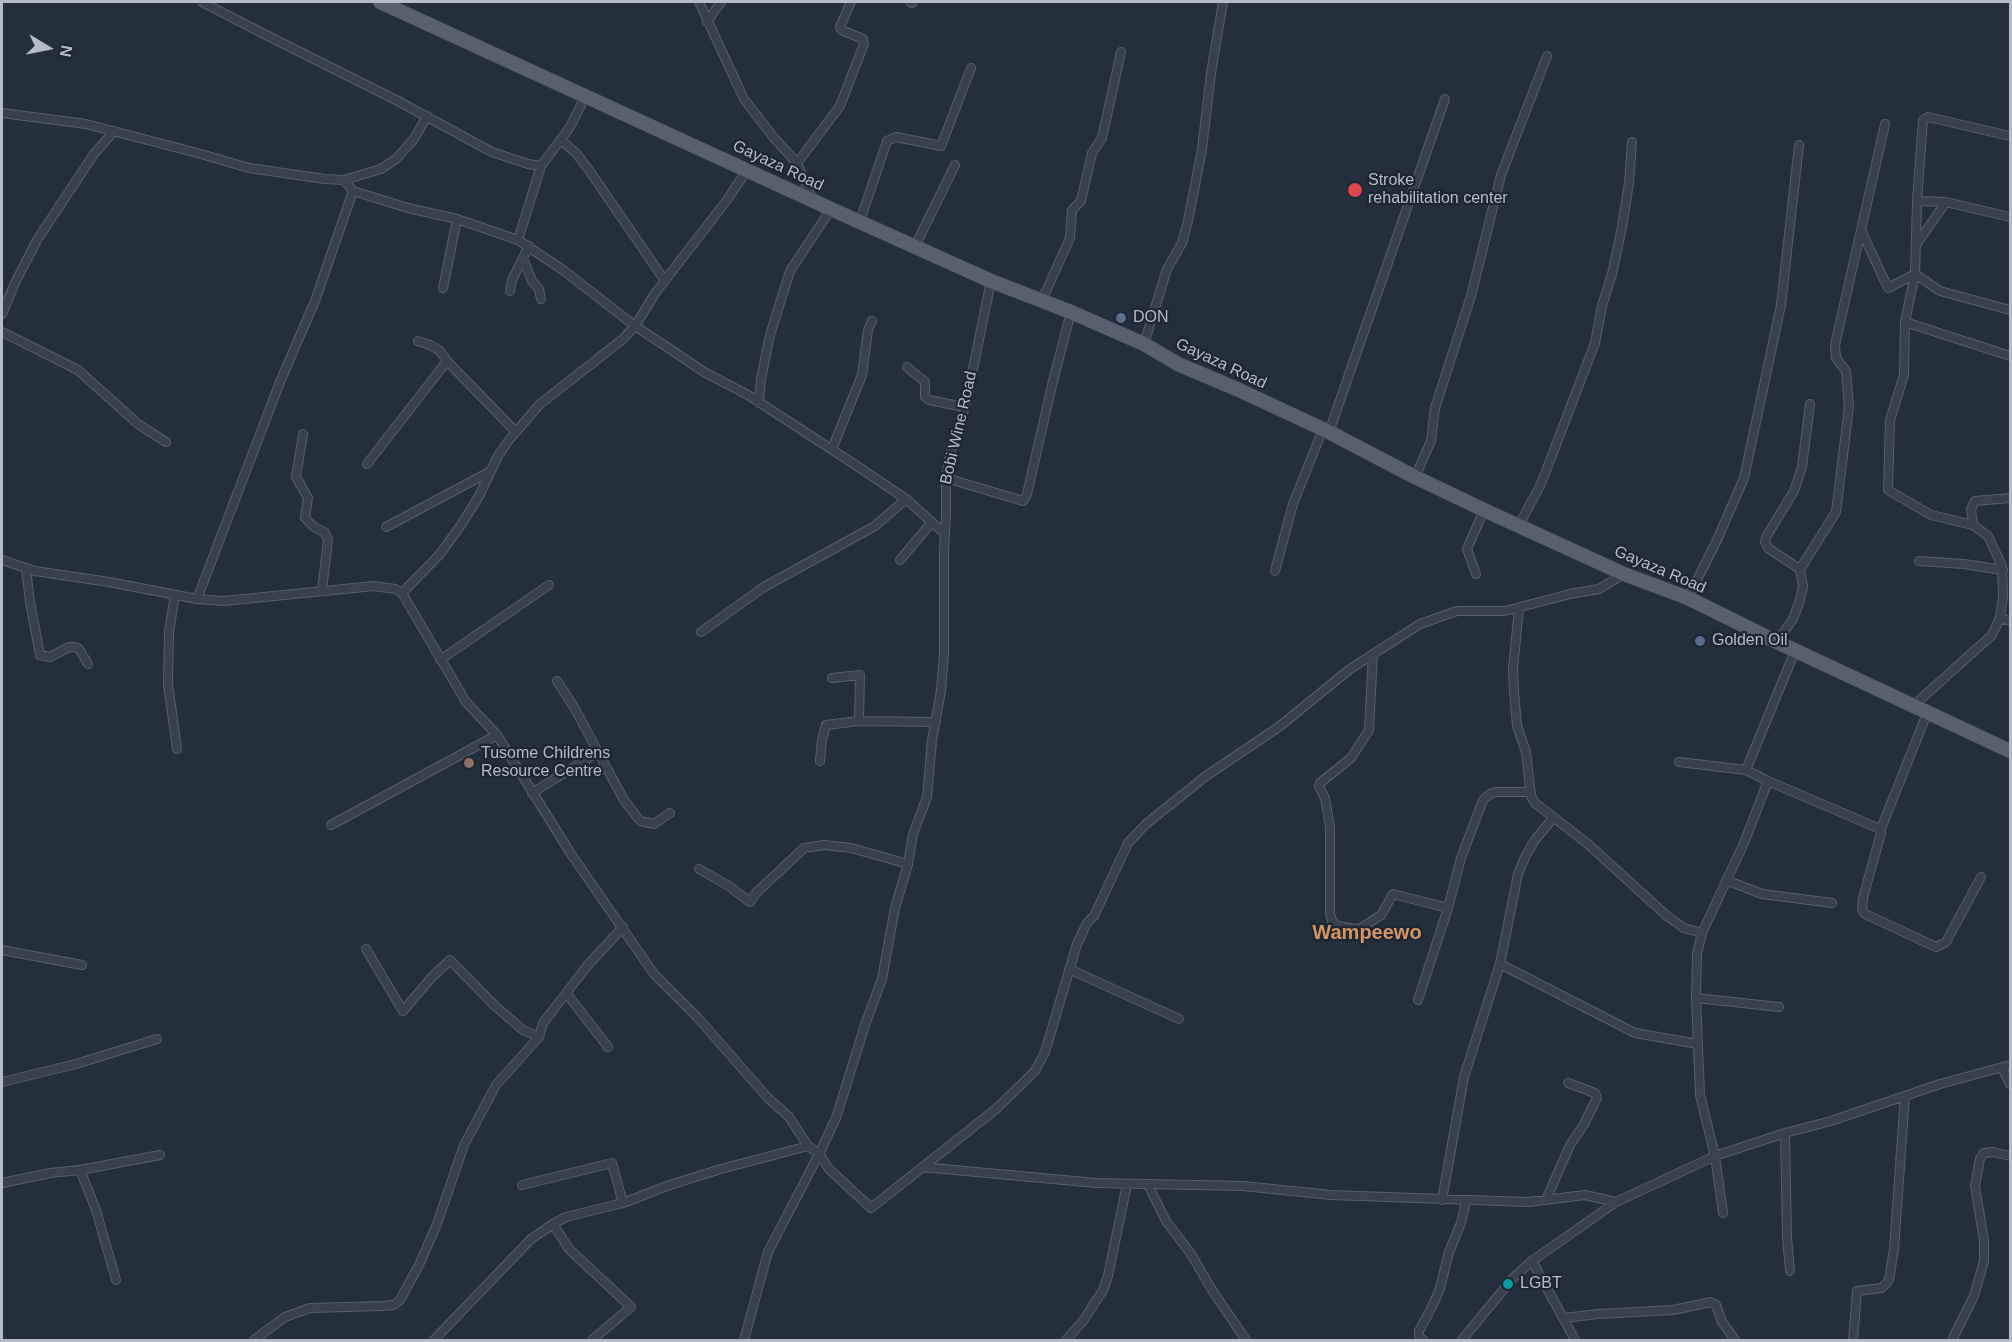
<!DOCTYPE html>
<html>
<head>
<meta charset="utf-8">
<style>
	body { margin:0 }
	#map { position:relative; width:2012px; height:1342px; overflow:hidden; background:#242f3e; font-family:Helvetica,sans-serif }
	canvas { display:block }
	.frame { position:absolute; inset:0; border:3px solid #b4bcc9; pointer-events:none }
	.north { position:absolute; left:18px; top:18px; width:60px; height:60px; -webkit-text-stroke:4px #1d2633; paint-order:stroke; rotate:100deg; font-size:16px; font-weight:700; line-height:24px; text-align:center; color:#b4bcc9 }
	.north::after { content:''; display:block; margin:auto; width:21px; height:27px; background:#b4bcc9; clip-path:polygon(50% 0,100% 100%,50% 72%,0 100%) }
</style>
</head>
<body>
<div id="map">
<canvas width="2012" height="1342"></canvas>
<div class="frame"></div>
<div class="north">N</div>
</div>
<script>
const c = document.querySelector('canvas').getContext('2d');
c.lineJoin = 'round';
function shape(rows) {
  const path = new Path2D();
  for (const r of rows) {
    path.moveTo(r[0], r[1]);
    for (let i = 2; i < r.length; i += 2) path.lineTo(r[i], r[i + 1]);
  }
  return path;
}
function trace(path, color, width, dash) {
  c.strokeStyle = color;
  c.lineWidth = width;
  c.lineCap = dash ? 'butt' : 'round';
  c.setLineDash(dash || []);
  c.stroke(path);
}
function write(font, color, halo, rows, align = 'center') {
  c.font = font + ' Helvetica,sans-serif';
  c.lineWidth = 4.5;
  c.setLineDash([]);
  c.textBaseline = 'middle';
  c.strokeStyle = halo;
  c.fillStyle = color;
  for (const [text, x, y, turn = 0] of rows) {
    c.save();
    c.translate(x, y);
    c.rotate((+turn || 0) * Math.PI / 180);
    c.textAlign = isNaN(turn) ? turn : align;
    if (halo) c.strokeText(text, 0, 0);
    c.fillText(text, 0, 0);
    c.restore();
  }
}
const street = shape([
	[202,2,274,39,396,100,477,144,492,152,528,164,541,166,570,127,586,95],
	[699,2,744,99,774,138,797,163,813,201],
	[910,2,912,3],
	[707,22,721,2],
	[2,113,86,124,201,154,249,168,325,179,344,180,381,169,396,159,414,139,427,116],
	[561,140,576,153,591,173,665,281],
	[797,163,840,106,864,44,863,39,841,30,840,27,851,2],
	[344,180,353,191,408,208,457,219,518,240,563,270,635,326,673,351,704,372,748,395,851,462,906,499,944,533],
	[1917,201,1946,202,2010,217],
	[860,221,887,141,896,137,941,146,971,68],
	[1861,230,1888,288,1915,274,1940,291,2010,310],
	[518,240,541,166],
	[1916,245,1946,202],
	[915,246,955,165],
	[523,258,532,281,539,289,541,299],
	[443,288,457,219],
	[510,291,512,280,529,246],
	[1042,300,1070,238,1072,210,1081,201,1092,153,1102,138,1121,52],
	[2,314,15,283,37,240,94,154,114,131],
	[1905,322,2010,356],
	[2,332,78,370,138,424,166,442],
	[418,341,430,345,440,351,447,361,516,432],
	[1144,344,1167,269,1182,243,1188,221,1202,149,1211,73,1223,2],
	[907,367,925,382,925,397,929,400,964,407],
	[759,403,761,379,770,335,790,271,831,209],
	[1329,432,1445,99],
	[303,434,296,477,308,498,305,518,313,526,325,533,328,540,322,590],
	[832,449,862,375,868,330,872,321],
	[367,464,447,361],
	[1415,477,1431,441,1435,408,1471,296,1501,175,1547,56],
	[946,478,1023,501,1027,494,1053,381,1071,312],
	[1519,525,1541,484,1595,343,1602,306,1612,274,1622,227,1629,183,1632,142],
	[1973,525,1971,509,1975,501,2010,498],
	[386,527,491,471],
	[2,560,35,571,109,582,197,599,224,601,374,586,395,589,402,593,466,702,497,735,571,854,654,974,698,1018,767,1097,789,1117,808,1146,819,1154,829,1169,871,1208,996,1109,1035,1071,1045,1052,1077,944,1087,923,1094,916,1128,843,1146,824,1206,776,1280,726,1350,669,1420,624,1457,611,1505,611,1570,594,1599,589,1624,574],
	[900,560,931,523],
	[1919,561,1964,564,2003,570],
	[26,569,30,602,40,655,50,657,69,647,75,647,79,649,88,664],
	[1800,569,1769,549,1765,542,1766,537,1794,491,1802,467,1810,404],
	[1275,571,1293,504,1323,429],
	[1476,574,1467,549,1484,510],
	[402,593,440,554,461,525,479,496,498,456,509,440,540,404,623,339,635,326,656,292,727,200,747,170],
	[175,595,169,632,168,684,177,749],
	[1688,598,1717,540,1744,478,1781,305,1799,145],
	[197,599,280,382,315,301,353,191],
	[1519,608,1513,669,1514,692,1517,726,1526,752,1531,796,1535,803,1588,844,1667,916,1684,928,1702,933],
	[2000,618,2010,621],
	[701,632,764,587,875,526,906,499],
	[1777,642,1793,619,1799,603,1803,587,1800,569,1836,512,1849,407,1846,371,1836,358,1835,345,1885,124],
	[1373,654,1369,730,1351,758,1320,783,1319,786,1325,798,1330,827,1330,913,1332,921,1338,926,1356,929,1361,928,1381,915,1393,894,1448,908],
	[440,660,549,585],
	[832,678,860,675,859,721,936,722],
	[1913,706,1992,635,2000,618,2003,596,2002,566,1988,536,1973,525,1931,515,1888,490,1890,420,1904,375,1905,322,1915,274,1917,201,1923,120,1928,117,2010,136],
	[598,752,624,800,640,821,654,824,670,813],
	[820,761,822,740,826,725,859,721],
	[1679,762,1746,770,1768,781,1880,829,1881,833,1863,898,1862,909,1865,914,1936,947,1946,942,1981,877],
	[1746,770,1795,651],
	[532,793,598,752,574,707,557,681],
	[331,825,497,735],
	[1880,831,1928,711],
	[699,869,729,886,750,902,756,893,804,848,824,845,851,848,908,864],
	[1726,880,1762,894,1832,903],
	[366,949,403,1011,431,978,450,960,495,1006,523,1030,539,1037],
	[2,950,82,965],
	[1500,964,1635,1033,1698,1044],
	[1069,969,1179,1019],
	[567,994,608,1047],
	[1696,998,1779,1007],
	[1418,1000,1448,908,1461,858,1483,800,1490,794,1496,792,1531,792],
	[2002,1068,2010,1084],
	[2,1082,76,1064,157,1039],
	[1785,1133,1787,1238,1790,1271],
	[922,1167,1096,1183,1243,1186,1331,1195,1528,1202,1585,1195,1616,1202],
	[80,1170,160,1155],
	[2,1183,50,1173,80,1170,96,1210,116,1280],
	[522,1185,612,1163,623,1203],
	[1148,1185,1166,1221,1191,1254,1212,1290,1246,1340],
	[1442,1200,1464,1077,1500,964,1518,874,1526,855,1535,840,1553,818],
	[1546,1200,1570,1145,1583,1126,1597,1098,1595,1093,1568,1083],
	[1723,1213,1715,1156,1700,1095,1696,998,1697,954,1702,933,1744,843,1768,781],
	[553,1224,569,1249,631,1307,592,1340],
	[1532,1261,1575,1340],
	[1564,1318,1598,1314,1673,1310,1711,1302,1716,1305,1722,1322,1735,1340],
	[254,1340,285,1317,310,1308,382,1306,394,1305,400,1300,419,1265,437,1224,464,1145,496,1085,539,1037,543,1023,587,966,623,927],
	[434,1340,531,1239,553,1224,566,1217,623,1203,667,1186,721,1169,808,1146],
	[744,1340,768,1252,819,1154,836,1118,865,1025,882,979,895,908,908,864,913,834,927,797,932,740,941,691,944,654,944,551,946,516,946,478,951,450,959,429,967,398,991,281],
	[1066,1340,1083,1321,1103,1290,1108,1276,1127,1184],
	[1423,1340,1419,1336,1419,1331,1433,1305,1440,1288,1449,1252,1461,1223,1466,1201],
	[1462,1340,1513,1278,1532,1261,1616,1202,1715,1156,1785,1133,1831,1121,1940,1084,2010,1065],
	[1853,1340,1857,1291,1882,1288,1889,1280,1894,1249,1905,1096],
	[1952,1340,1974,1296,1984,1261,1984,1241,1975,1186,1980,1159,1984,1153,1993,1152,2010,1156]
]);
const primary = shape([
	[380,2,831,209,991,281,1071,312,1144,344,1178,364,1239,390,1329,432,1415,477,1484,510,1624,574,1688,598,1777,642,2010,751]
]);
trace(street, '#565f6c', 10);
trace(primary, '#414a57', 15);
trace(street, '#38414e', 8);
trace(primary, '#56606e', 14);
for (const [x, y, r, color] of [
	[1355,190,8,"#e0444e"],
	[1121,318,6,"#5c6f8a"],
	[1700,641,6,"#5c6f8a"],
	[469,763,6,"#8d6e63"],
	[1508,1284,6,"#0f9aa8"]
]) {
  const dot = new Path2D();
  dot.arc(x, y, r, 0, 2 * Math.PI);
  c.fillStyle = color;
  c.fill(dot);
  trace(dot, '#1d2633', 2);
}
write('16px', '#b4bcc9', '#1d2633', [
	["Gayaza Road",778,166,25],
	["Gayaza Road",1221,364,25],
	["Bobi Wine Road",959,428,-77],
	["Gayaza Road",1660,570,23]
]);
write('16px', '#b4bcc9', '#1d2633', [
	["Stroke",1368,181],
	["rehabilitation center",1368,199],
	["DON",1133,318],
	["Golden Oil",1712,641],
	["Tusome Childrens",481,754],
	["Resource Centre",481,772],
	["LGBT",1520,1284]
], 'left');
write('bold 20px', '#d59563', '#1d2633', [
	["Wampeewo",1367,933]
]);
</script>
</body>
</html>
